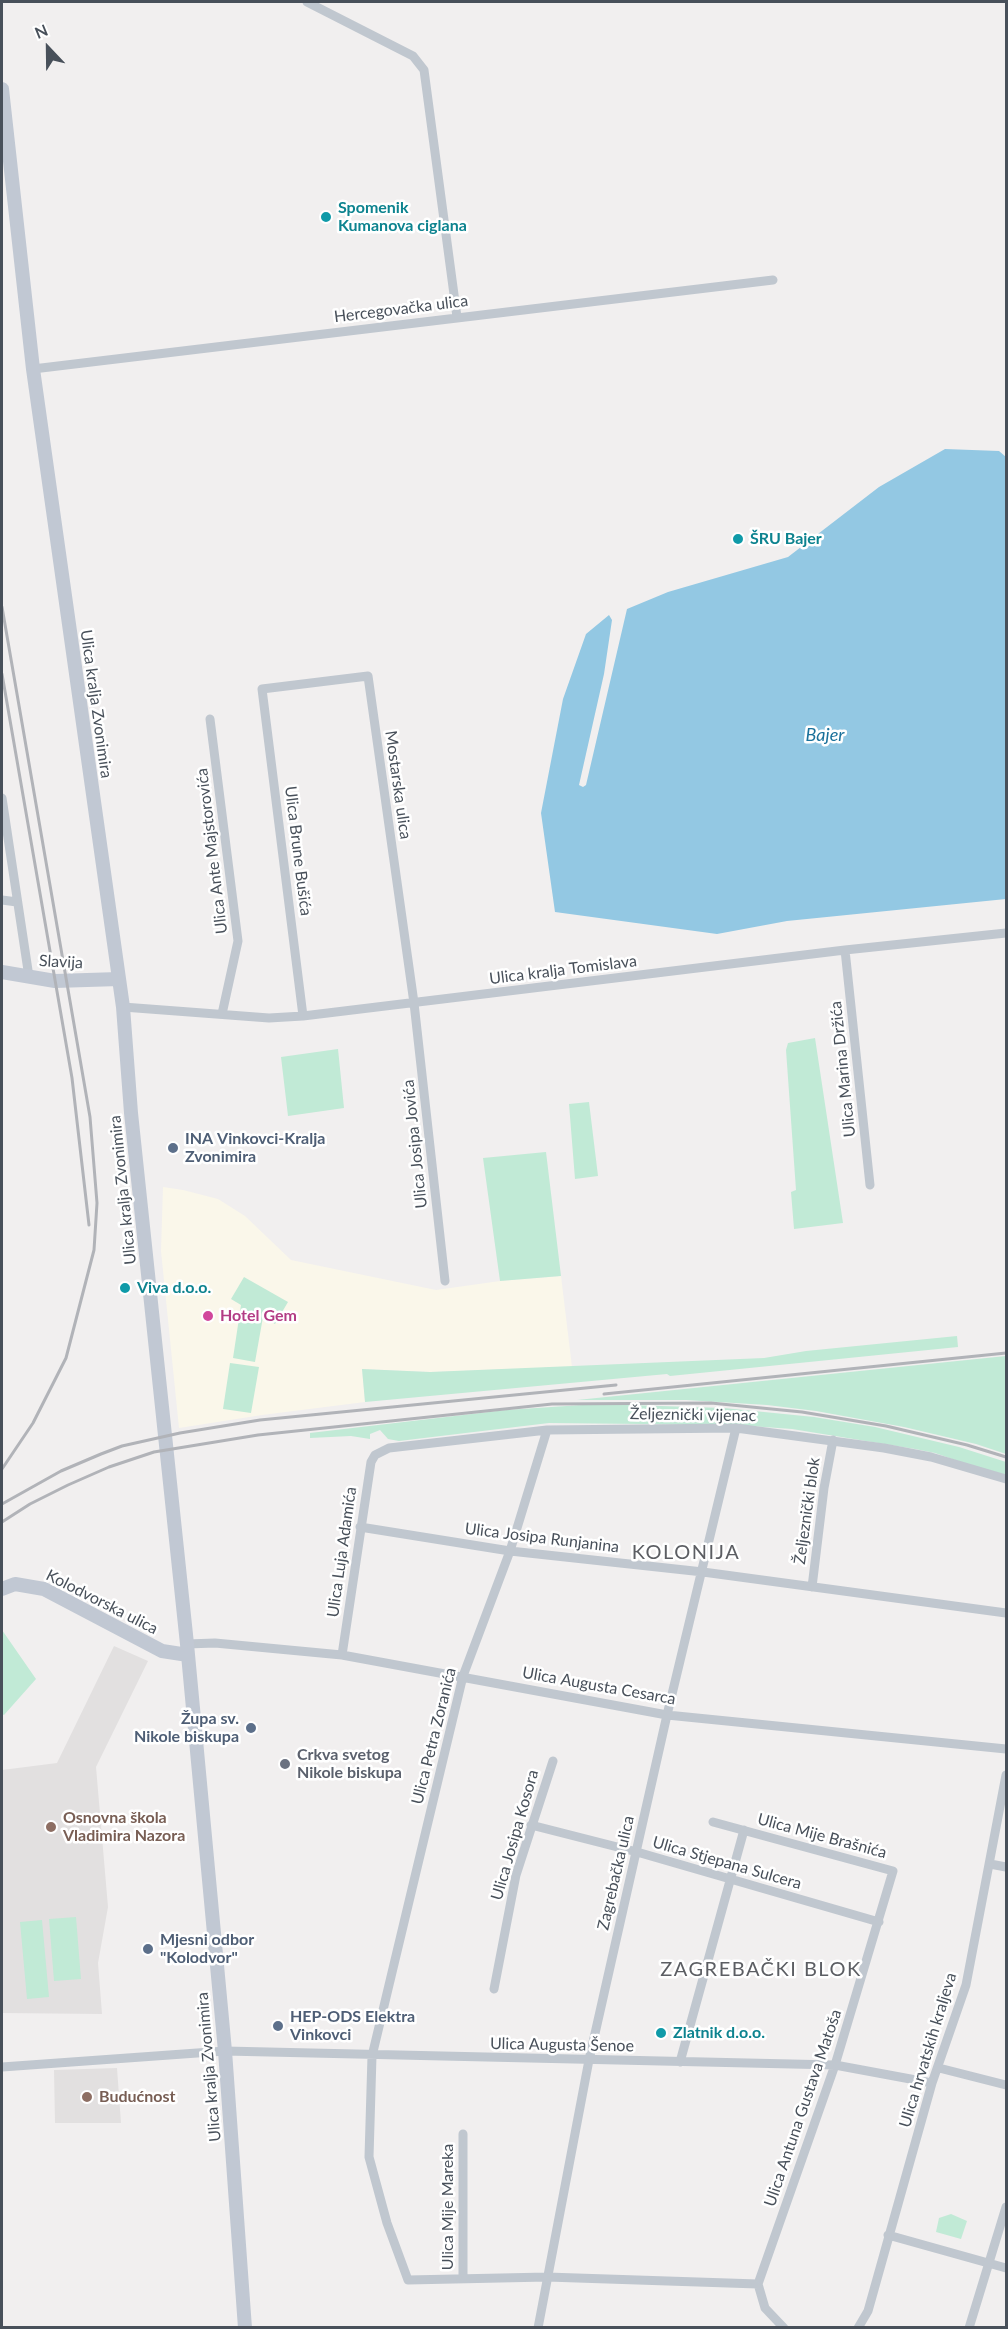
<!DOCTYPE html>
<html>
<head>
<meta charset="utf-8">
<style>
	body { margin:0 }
	#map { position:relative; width:1008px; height:2329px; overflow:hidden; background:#f1efef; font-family:Lato,sans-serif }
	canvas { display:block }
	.frame { position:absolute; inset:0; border:3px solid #48505a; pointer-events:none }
	.north { position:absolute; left:18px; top:18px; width:60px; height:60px; -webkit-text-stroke:4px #fff; paint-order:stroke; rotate:338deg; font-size:16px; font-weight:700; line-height:24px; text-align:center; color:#48505a }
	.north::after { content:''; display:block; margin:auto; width:21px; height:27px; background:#48505a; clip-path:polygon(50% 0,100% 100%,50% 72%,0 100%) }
</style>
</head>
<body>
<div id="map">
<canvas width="1008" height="2329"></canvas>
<div class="frame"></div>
<div class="north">N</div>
</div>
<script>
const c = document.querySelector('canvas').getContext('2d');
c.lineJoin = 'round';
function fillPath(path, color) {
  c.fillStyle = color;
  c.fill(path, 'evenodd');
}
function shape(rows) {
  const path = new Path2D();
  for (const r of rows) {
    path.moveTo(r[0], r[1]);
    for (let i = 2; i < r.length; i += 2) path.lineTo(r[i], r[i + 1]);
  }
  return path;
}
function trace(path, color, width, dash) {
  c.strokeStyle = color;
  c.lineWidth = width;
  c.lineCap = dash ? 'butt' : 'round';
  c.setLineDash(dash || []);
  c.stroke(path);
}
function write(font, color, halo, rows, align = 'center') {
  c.font = font + ' Lato,sans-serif';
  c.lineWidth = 5;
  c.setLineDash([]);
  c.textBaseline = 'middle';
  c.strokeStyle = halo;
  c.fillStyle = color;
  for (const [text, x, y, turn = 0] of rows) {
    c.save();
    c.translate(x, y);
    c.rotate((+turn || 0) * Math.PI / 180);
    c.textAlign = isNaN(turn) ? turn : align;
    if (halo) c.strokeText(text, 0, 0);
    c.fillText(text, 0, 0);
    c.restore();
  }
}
fillPath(shape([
	[163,1187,183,1190,218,1199,245,1216,291,1260,436,1290,500,1281,561,1276,572,1367,430,1372,362,1369,365,1402,262,1415,179,1428,161,1251]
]), '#faf7ea');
fillPath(shape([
	[114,1646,148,1661,96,1767,108,1907,98,1963,102,2014,2,2013,2,1770,57,1763],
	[117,2068,121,2123,55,2123,54,2070]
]), '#e2e0e0');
fillPath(shape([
	[815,1038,843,1223,794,1229,791,1192,796,1190,786,1050,788,1043],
	[338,1049,344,1108,288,1116,281,1057],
	[589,1102,598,1176,575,1179,569,1104],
	[546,1152,561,1276,500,1281,483,1158],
	[244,1277,288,1302,275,1324,263,1317,255,1362,233,1358,241,1305,231,1299],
	[957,1336,958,1347,670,1376,667,1374,365,1402,362,1369,430,1372,764,1358,806,1351],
	[1006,1356,1006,1454,976,1444,904,1427,816,1411,767,1405,686,1400,577,1400],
	[230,1363,259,1367,251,1413,223,1409],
	[597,1404,724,1408,814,1417,875,1427,959,1447,1006,1462,1006,1478,935,1453,915,1449,792,1429,736,1425,549,1423,399,1441,388,1439,380,1430,370,1434,370,1439,351,1436,310,1438,310,1433,506,1410],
	[2,1630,36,1679,4,1715,2,1714],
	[76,1917,81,1979,54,1981,49,1919],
	[42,1920,49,1997,27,1999,20,1922],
	[951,2214,967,2221,961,2239,936,2232,939,2218]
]), '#c1ead6');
fillPath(shape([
	[945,449,999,451,1006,457,1006,899,787,921,717,934,555,912,541,813,563,699,586,634,609,615,612,620,604,674,579,785,583,787,586,785,627,609,668,592,788,557,879,487]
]), '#93c8e3');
trace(shape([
	[307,2,413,56,424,70,457,317],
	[33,369,773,280],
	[210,719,238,941,222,1014],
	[2,798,29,977],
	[2,900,17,902],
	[845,950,870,1185],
	[123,1007,269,1018,303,1016,845,950,1006,933],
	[303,1016,262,689,368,676,414,1003,445,1281],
	[547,1430,510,1551,463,1676,372,2056,369,2157,387,2223,408,2280,547,2277,758,2284],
	[360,1527,510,1551,703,1572,1006,1613],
	[812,1587,824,1488,833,1440],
	[187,1644,215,1643,342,1655,667,1715,1006,1749],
	[342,1655,371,1462,375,1455,389,1448,547,1430,736,1428,884,1448,931,1457,1006,1479],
	[713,1822,893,1871,835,2065,758,2284,765,2308,784,2328],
	[531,1825,637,1852,879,1922],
	[990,1864,1006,1867],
	[494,1989,516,1875,553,1761],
	[680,2062,744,1830],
	[2,2067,225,2051,835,2065,932,2083],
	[939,2068,1006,2085],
	[888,2235,1006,2268],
	[463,2279,463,2134],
	[538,2328,589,2060,667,1715,736,1428],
	[858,2328,868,2311,932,2083,966,1985,1006,1775],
	[969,2328,1006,2207]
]), '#c0c7cf', 9);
trace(shape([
	[2,89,33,369,123,1007,131,1113,187,1644,225,2051,245,2328],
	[2,972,55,981,119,979],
	[2,1589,15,1584,44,1589,162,1651,188,1655]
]), '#c1c8d3', 14);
trace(shape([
	[2,607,90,1117,97,1203,94,1250,66,1358,33,1423,2,1469],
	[2,674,72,1078,89,1225],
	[604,1394,1006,1353],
	[2,1504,61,1471,101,1454,122,1446,180,1433,260,1420,616,1385],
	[2,1522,30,1504,68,1485,109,1467,154,1452,258,1435,552,1404,711,1403,802,1412,886,1426,967,1445,1006,1457]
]), '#b1b3b8', 3);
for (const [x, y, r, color] of [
	[326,217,6,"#0f9aa8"],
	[738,539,6,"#0f9aa8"],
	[173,1148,6,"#5c6f8a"],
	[125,1288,6,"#0f9aa8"],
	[208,1316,6,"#d1479c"],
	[251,1728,6,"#5c6f8a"],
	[285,1764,6,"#6b7280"],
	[51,1827,6,"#8d6e63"],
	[148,1949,6,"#5c6f8a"],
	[278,2026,6,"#5c6f8a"],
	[661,2033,6,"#0f9aa8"],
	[87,2097,6,"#8d6e63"]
]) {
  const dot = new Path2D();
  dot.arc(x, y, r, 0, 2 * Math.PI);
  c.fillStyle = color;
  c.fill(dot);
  trace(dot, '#fff', 2);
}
write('bold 16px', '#0d838f', '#fff', [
	["Spomenik",338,208],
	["Kumanova ciglana",338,226],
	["ŠRU Bajer",750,539],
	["Viva d.o.o.",137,1288],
	["Zlatnik d.o.o.",673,2033]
], 'left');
write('16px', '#48505a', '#fff', [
	["Hercegovačka ulica",401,309,-7],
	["Ulica kralja Zvonimira",96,704,82],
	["Mostarska ulica",398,785,82],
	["Ulica Ante Majstorovića",212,851,-97],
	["Ulica Brune Bušića",298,851,83],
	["Slavija",61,962,3],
	["Ulica kralja Tomislava",563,970,-7],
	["Ulica Marina Držića",843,1069,-96],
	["Ulica Josipa Jovića",415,1144,-96],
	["Ulica kralja Zvonimira",123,1190,-96],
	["Željeznički vijenac",693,1415,1],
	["Željeznički blok",807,1511,-82],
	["Ulica Josipa Runjanina",542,1538,7],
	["Ulica Luja Adamića",342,1552,-82],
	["Kolodvorska ulica",102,1602,27],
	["Ulica Augusta Cesarca",599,1686,10],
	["Ulica Petra Zoranića",434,1736,-76],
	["Ulica Josipa Kosora",515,1835,-74],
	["Ulica Mije Brašnića",822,1836,15],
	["Ulica Stjepana Sulcera",727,1863,16],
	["Zagrebačka ulica",616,1873,-77],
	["Ulica Augusta Šenoe",562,2045,1],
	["Ulica hrvatskih kraljeva",928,2050,-73],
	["Ulica kralja Zvonimira",209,2067,-95],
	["Ulica Antuna Gustava Matoša",803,2108,-71],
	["Ulica Mije Mareka",448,2207,-90]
]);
write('bold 16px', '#4e5e75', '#fff', [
	["INA Vinkovci-Kralja",185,1139],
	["Zvonimira",185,1157],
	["Župa sv.",239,1719,"right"],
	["Nikole biskupa",239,1737,"right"],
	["Mjesni odbor",160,1940],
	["\"Kolodvor\"",160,1958],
	["HEP-ODS Elektra",290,2017],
	["Vinkovci",290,2035]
], 'left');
write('bold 16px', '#b23c85', '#fff', [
	["Hotel Gem",220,1316]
], 'left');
write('bold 16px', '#5b616d', '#fff', [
	["Crkva svetog",297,1755],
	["Nikole biskupa",297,1773]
], 'left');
write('bold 16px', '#785e54', '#fff', [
	["Osnovna škola",63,1818],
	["Vladimira Nazora",63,1836],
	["Budućnost",99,2097]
], 'left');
write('italic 18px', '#1a719b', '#fff', [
	["Bajer",825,735]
]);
c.letterSpacing = '1.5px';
write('20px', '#5c5e63', '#fff', [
	["KOLONIJA",686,1553],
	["ZAGREBAČKI BLOK",761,1970]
]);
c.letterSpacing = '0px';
</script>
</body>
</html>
